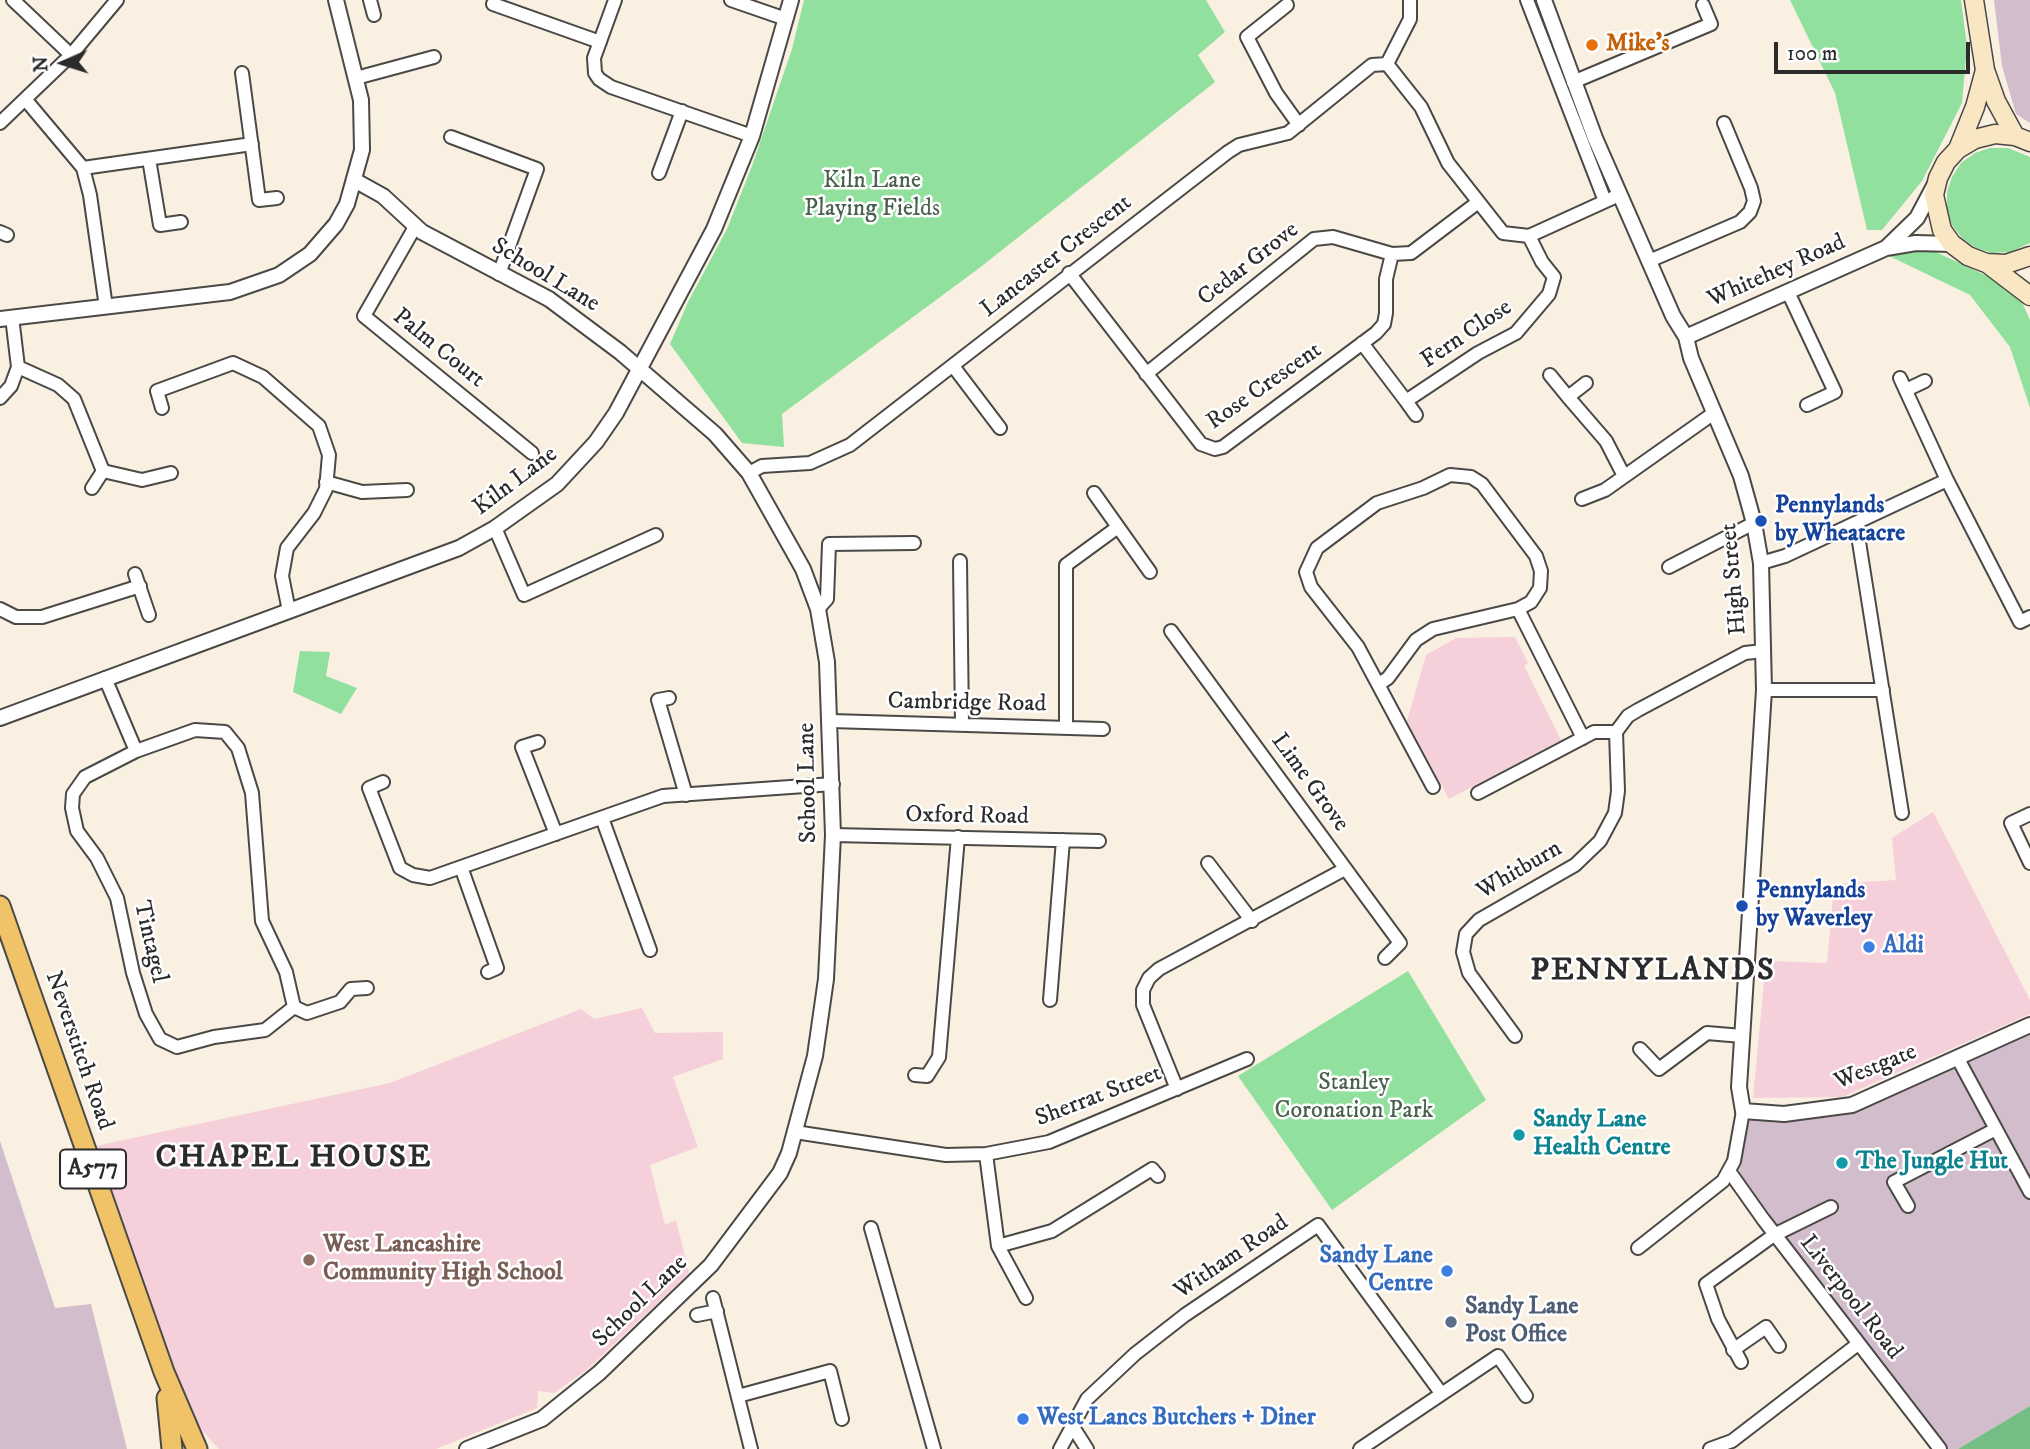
<!DOCTYPE html>
<html>
<head>
<meta charset="utf-8">
<style>
	body { margin:0 }
	#map { position:relative; width:2030px; height:1449px; overflow:hidden; background:#f9f0e2; font-family:"IM FELL DW Pica",serif }
	canvas { display:block }
	.north { position:absolute; left:28px; top:28px; width:70px; height:70px; -webkit-text-stroke:5px #fff; paint-order:stroke; rotate:267deg; font-size:19px; font-weight:700; line-height:28px; text-align:center; color:#2b2b2b }
	.north::after { content:''; display:block; margin:auto; width:24px; height:32px; background:#2b2b2b; clip-path:polygon(50% 0,100% 100%,50% 72%,0 100%) }
	.scale { position:absolute; left:1774px; top:42px; width:196px; height:32px; box-sizing:border-box; border:4px solid #2b2b2b; border-top:0; padding-left:9px; font-size:21px; line-height:24px; white-space:nowrap; color:#2b2b2b; -webkit-text-stroke:5px #fff; paint-order:stroke }
</style>
</head>
<body>
<div id="map">
<canvas width="2030" height="1449"></canvas>
<div class="north">N</div>
<div class="scale">100 m</div>
</div>
<script>
const c = document.querySelector('canvas').getContext('2d');
c.lineJoin = 'round';
function fillPath(path, color) {
  c.fillStyle = color;
  c.fill(path, 'evenodd');
}
function shape(rows) {
  const path = new Path2D();
  for (const r of rows) {
    path.moveTo(r[0], r[1]);
    for (let i = 2; i < r.length; i += 2) path.lineTo(r[i], r[i + 1]);
  }
  return path;
}
function trace(path, color, width, dash) {
  c.strokeStyle = color;
  c.lineWidth = width;
  c.lineCap = dash ? 'butt' : 'round';
  c.setLineDash(dash || []);
  c.stroke(path);
}
function write(font, color, halo, rows, align = 'center') {
  c.font = font + ' "IM FELL DW Pica",serif';
  c.lineWidth = 5;
  c.setLineDash([]);
  c.textBaseline = 'middle';
  c.strokeStyle = halo;
  c.fillStyle = color;
  for (const [text, x, y, turn = 0] of rows) {
    c.save();
    c.translate(x, y);
    c.rotate((+turn || 0) * Math.PI / 180);
    c.textAlign = isNaN(turn) ? turn : align;
    if (halo) c.strokeText(text, 0, 0);
    c.fillText(text, 0, 0);
    c.restore();
  }
}
fillPath(shape([
	[1515,637,1528,663,1524,666,1561,740,1449,799,1407,721,1426,655,1456,638],
	[1933,812,2030,1000,2030,1014,1842,1097,1753,1098,1766,961,1827,963,1834,884,1896,880,1892,838],
	[642,1008,655,1033,723,1032,723,1059,673,1077,698,1147,650,1165,665,1225,676,1220,689,1273,587,1370,554,1393,538,1391,537,1408,436,1449,219,1449,197,1425,164,1372,86,1148,390,1083,581,1009,594,1019]
]), '#f5cfda');
fillPath(shape([
	[1994,0,2030,0,2030,123,2016,114,2002,66],
	[2030,1025,2030,1406,1958,1449,1940,1449,1763,1219,1734,1161,1743,1111,1833,1110],
	[0,1141,55,1308,91,1304,127,1449,0,1449]
]), '#d1bdcb');
fillPath(shape([
	[804,0,1206,0,1225,32,1198,55,1215,82,978,269,782,414,784,447,742,443,670,344,688,302,727,229,752,166,792,49],
	[1790,0,1961,0,1967,46,1962,103,1922,181,1882,230,1867,230,1835,93],
	[1990,148,2008,148,2030,157,2030,243,2010,252,1992,253,1976,248,1962,238,1952,225,1947,209,1947,192,1952,177,1961,163,1975,153],
	[1904,248,1936,252,2006,285,2022,302,2030,320,2030,408,2010,347,1970,295,1885,254],
	[300,651,330,652,326,676,357,688,341,714,293,692],
	[1408,971,1486,1100,1332,1210,1238,1076]
]), '#91e09e');
fillPath(shape([
	[2030,1406,2030,1449,1958,1449]
]), '#74be85');
const minor = shape([
	[13,0,71,55],
	[370,0,374,15],
	[615,0,594,58,595,73,599,79,611,87,752,136],
	[731,0,786,19],
	[1410,0,1410,19,1387,64,1421,107,1448,163,1503,233,1529,236,1619,195],
	[1527,0,1605,201],
	[493,4,600,42],
	[1287,5,1247,37,1276,93,1299,125],
	[242,73,259,200,277,198],
	[356,78,434,57],
	[1573,82,1711,24,1703,5],
	[25,99,83,168,90,195,106,307],
	[0,123,71,55,117,0],
	[451,137,537,169,499,274],
	[149,159,160,225,181,222],
	[83,168,252,144],
	[659,173,682,111],
	[415,227,364,316,532,453],
	[0,232,7,235],
	[1649,261,1740,222,1750,212,1754,201,1751,188,1724,123],
	[1069,273,1201,444,1215,449,1223,447,1376,333,1384,324,1386,313,1386,279,1392,254,1411,253,1477,203],
	[1788,292,1835,392,1807,405],
	[1362,343,1406,401,1478,353,1516,333,1549,294,1554,277,1542,262,1529,236],
	[953,366,1000,428],
	[18,367,58,385,74,399,103,471],
	[1146,374,1314,239,1333,237,1392,254],
	[1550,375,1568,397],
	[1900,378,1947,480,2020,622,2030,617],
	[1586,383,1568,397,1606,441,1624,476],
	[1906,390,1925,381],
	[0,398,11,386,18,367,12,317],
	[1406,401,1416,415],
	[162,408,157,391,233,363,263,377,319,426,329,455,326,489,314,513,287,548,282,576,289,611],
	[749,473,762,466,810,463,850,445,1228,152,1239,145,1288,133,1372,65,1387,64],
	[326,482,362,492,407,490],
	[92,488,103,471,142,480,171,473],
	[1094,493,1150,572],
	[1582,499,1605,490,1714,413],
	[1856,523,1902,813],
	[495,528,524,595,656,535],
	[960,561,962,724],
	[1761,563,1785,556,1947,480],
	[1669,567,1754,523],
	[135,574,149,615],
	[0,609,16,617,42,617,140,586],
	[818,609,827,599,829,544,914,543],
	[1518,609,1583,738],
	[1171,631,1400,943,1385,958],
	[105,678,136,751,85,777,73,794,72,808,77,831,97,858,117,898,133,973,146,1014,160,1039,177,1047,214,1037,265,1030,294,1007,286,972,262,921,252,793,238,748,225,732,195,730,136,751],
	[1379,684,1388,678,1416,640,1433,629,1518,609,1531,602,1540,588,1541,571,1536,556,1482,484,1471,477,1450,475,1423,488,1377,503,1317,548,1306,572,1311,587,1358,647,1433,787],
	[1764,690,1883,690],
	[669,698,658,700,686,795],
	[831,721,1103,729],
	[1066,727,1066,565,1118,527],
	[538,742,522,747,556,834],
	[383,782,369,788,400,868,413,875,430,878,663,796,833,784],
	[1478,793,1594,732,1616,732,1628,716,1638,710,1745,653,1763,651],
	[2030,814,2011,823,2030,863],
	[602,818,650,950],
	[833,835,1099,841],
	[1208,863,1252,921],
	[461,867,497,968,488,972],
	[1050,1000,1063,840],
	[294,1007,307,1013,340,1002,351,989,367,988],
	[1515,1036,1469,973,1463,952,1466,934,1479,920,1575,865,1600,841,1615,813,1618,791,1616,732],
	[1640,1049,1659,1069,1707,1033,1742,1036],
	[1957,1057,2030,1192],
	[915,1075,927,1076,939,1057,958,837],
	[1177,1089,1143,1005,1143,990,1149,978,1159,969,1345,869],
	[795,1132,946,1155,986,1154,1049,1142,1247,1059],
	[986,1154,998,1246,1026,1298],
	[1729,1171,1763,1219,1940,1449],
	[1908,1206,1894,1182,1996,1129],
	[871,1228,934,1449],
	[998,1246,1052,1231,1152,1169,1158,1176],
	[1638,1248,1723,1181,1734,1161,1743,1111],
	[713,1298,751,1449],
	[697,1315,717,1311],
	[1733,1350,1766,1327,1779,1346],
	[1741,1362,1718,1319,1706,1284,1774,1235,1831,1207],
	[738,1396,830,1371,842,1419],
	[1073,1427,1087,1449],
	[1060,1449,1087,1399,1135,1354,1185,1315,1318,1225,1441,1393],
	[1360,1449,1498,1356,1526,1396],
	[1710,1449,1732,1441,1858,1344]
]);
const tertiary = shape([
	[1544,0,1595,138,1673,316,1686,337,1691,358,1741,476,1754,523,1761,563,1764,690,1739,1087,1743,1111,1784,1114,1852,1105,2030,1025],
	[356,181,383,196,422,232,549,299,620,352,715,434,749,473,803,569,818,609,827,662,833,835,826,979,815,1056,789,1153,780,1173,711,1265,599,1373,542,1419,467,1449],
	[1887,247,1917,218,1934,186],
	[0,319,230,292,279,275,310,254,336,224,347,204,362,150,361,100,336,0],
	[1686,337,1886,248,1916,243,1952,244],
	[0,718,459,548,495,528,557,484,596,442,616,413,714,229,752,136,791,0]
]);
const secondary = shape([
	[1974,0,1985,70,1996,101,2015,136],
	[2030,142,2015,136,1995,134,1975,139,1958,149,1946,162,1938,178,1934,195,1942,230,1952,244,1968,256,1986,263,2006,264,2030,256],
	[1958,149,1975,107,1985,70],
	[1988,264,2030,296]
]);
const primary = shape([
	[0,906,164,1372,197,1449],
	[167,1398,172,1449]
]);
trace(minor, '#4a4946', 16);
trace(tertiary, '#4a4946', 18);
trace(secondary, '#4a4946', 21);
trace(primary, '#4a4946', 23);
trace(minor, '#fff', 12);
trace(tertiary, '#fff', 14);
trace(secondary, '#f9e7c3', 18);
trace(primary, '#f1c369', 19);
for (const [x, y, r, color] of [
	[1592,45,7,"#e8710a"],
	[1761,521,7,"#1a4fb4"],
	[1742,906,7,"#1a4fb4"],
	[1869,947,7,"#3f7fe0"],
	[1519,1135,7,"#0f9aa8"],
	[1842,1163,7,"#0f9aa8"],
	[309,1260,7,"#8d6e63"],
	[1447,1271,7,"#3f7fe0"],
	[1451,1322,7,"#5c6f8a"],
	[1023,1419,7,"#3f7fe0"]
]) {
  const dot = new Path2D();
  dot.arc(x, y, r, 0, 2 * Math.PI);
  c.fillStyle = color;
  c.fill(dot);
  trace(dot, '#fff', 2.5);
}
for (const [x, y, w] of [
	[93,1169,66]
]) {
  const box = new Path2D();
  box.roundRect(x - w / 2, y - 19.5, w, 39, 5);
  c.fillStyle = '#fff';
  c.fill(box);
  trace(box, '#2b2b2b', 2);
}
write('bold 23px', '#2b2b2b', null, [
	["A577",93,1169]
]);
write('bold 24px', '#c56008', '#fff', [
	["Mike's",1606,45]
], 'left');
write('24px', '#4a614e', '#fff', [
	["Kiln Lane",872,182],
	["Playing Fields",872,210],
	["Stanley",1354,1084],
	["Coronation Park",1354,1112]
]);
write('24px', '#2b2b2b', '#fff', [
	["Lancaster Crescent",1057,257,-38],
	["Cedar Grove",1249,265,-38],
	["Whitehey Road",1777,272,-24],
	["School Lane",545,276,31],
	["Fern Close",1467,335,-34],
	["Palm Court",438,349,39],
	["Rose Crescent",1265,387,-35],
	["Kiln Lane",516,482,-37],
	["High Street",1735,579,-95],
	["Cambridge Road",967,704,1],
	["School Lane",809,783,-91],
	["Lime Grove",1309,783,54],
	["Oxford Road",967,817,1],
	["Whitburn",1520,871,-30],
	["Tintagel",149,942,77],
	["Neverstitch Road",78,1051,71],
	["Westgate",1876,1068,-22],
	["Sherrat Street",1099,1097,-21],
	["Witham Road",1232,1258,-34],
	["Liverpool Road",1850,1298,52],
	["School Lane",641,1302,-44]
]);
write('bold 24px', '#164399', '#fff', [
	["Pennylands",1775,507],
	["by Wheatacre",1775,535],
	["Pennylands",1756,892],
	["by Waverley",1756,920]
], 'left');
write('bold 24px', '#366cbe', '#fff', [
	["Aldi",1883,947],
	["Sandy Lane",1433,1257,"right"],
	["Centre",1433,1285,"right"],
	["West Lancs Butchers + Diner",1037,1419]
], 'left');
write('bold 24px', '#0d838f', '#fff', [
	["Sandy Lane",1533,1121],
	["Health Centre",1533,1149],
	["The Jungle Hut",1856,1163]
], 'left');
write('bold 24px', '#785e54', '#fff', [
	["West Lancashire",323,1246],
	["Community High School",323,1274]
], 'left');
write('bold 24px', '#4e5e75', '#fff', [
	["Sandy Lane",1465,1308],
	["Post Office",1465,1336]
], 'left');
c.letterSpacing = '2px';
write('bold 32px', '#2b2b2b', '#fff', [
	["PENNYLANDS",1653,972],
	["CHAPEL HOUSE",294,1159]
]);
c.letterSpacing = '0px';
</script>
</body>
</html>
